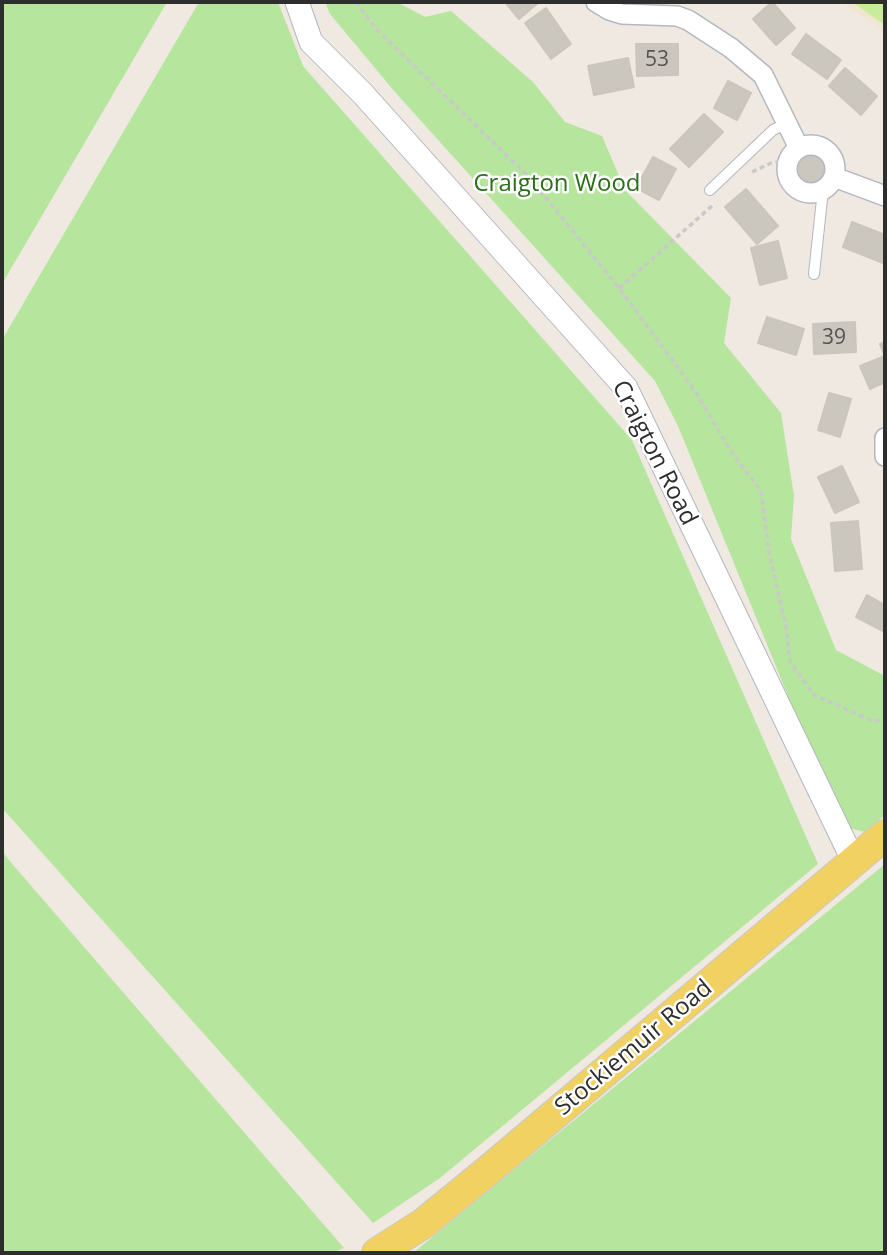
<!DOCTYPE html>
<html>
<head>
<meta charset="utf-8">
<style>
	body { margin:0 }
	#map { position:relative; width:887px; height:1255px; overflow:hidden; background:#efe9e1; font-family:"Open Sans",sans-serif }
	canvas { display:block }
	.frame { position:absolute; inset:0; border:4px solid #2e2e2e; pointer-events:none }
</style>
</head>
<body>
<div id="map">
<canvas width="887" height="1255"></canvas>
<div class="frame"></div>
</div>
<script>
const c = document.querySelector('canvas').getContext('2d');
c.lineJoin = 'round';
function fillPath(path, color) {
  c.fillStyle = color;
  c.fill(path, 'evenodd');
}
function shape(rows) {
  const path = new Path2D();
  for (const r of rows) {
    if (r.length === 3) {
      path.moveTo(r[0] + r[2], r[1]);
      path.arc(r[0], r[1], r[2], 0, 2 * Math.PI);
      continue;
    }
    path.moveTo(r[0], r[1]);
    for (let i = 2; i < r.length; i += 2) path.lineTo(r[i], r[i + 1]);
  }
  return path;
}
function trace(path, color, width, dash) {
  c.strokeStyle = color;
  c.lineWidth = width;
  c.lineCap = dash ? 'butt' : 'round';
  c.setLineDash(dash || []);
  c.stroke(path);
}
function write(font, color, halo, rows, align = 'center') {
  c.font = font + ' "Open Sans",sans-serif';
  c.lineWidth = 5;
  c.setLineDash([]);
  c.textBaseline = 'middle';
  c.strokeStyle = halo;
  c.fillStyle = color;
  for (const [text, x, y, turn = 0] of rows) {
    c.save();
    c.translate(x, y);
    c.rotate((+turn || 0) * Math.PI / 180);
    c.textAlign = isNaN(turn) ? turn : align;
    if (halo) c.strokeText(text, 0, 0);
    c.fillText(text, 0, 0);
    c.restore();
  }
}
fillPath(shape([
	[841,2,885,2,885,33]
]), '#f0e6d1');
fillPath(shape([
	[2,2,167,2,2,284],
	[199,2,278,2,303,66,632,440,818,864,440,1178,373,1223,2,808,2,340],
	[325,2,397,2,425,17,451,11,533,82,565,122,602,136,625,190,731,298,724,343,781,413,794,496,791,539,836,650,885,676,885,815,865,832,841,826,678,426,655,381,395,92,330,14],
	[2,851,8,859,344,1248,331,1253,2,1253],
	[885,864,885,1253,413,1253]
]), '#b6e59e');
fillPath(shape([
	[852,2,885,2,885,25]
]), '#c9ec9a');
const building = shape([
	[505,2,537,2,538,3,519,19,505,2],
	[772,2,795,28,776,45,753,19,772,2],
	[546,8,571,44,551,59,525,23,546,8],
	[806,34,841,60,827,79,792,54,806,34],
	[636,44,678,44,678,75,637,76,636,44],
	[628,58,634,87,594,95,588,66,628,58],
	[845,68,877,96,861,115,829,86,845,68],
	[728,81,751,93,737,120,714,108,728,81],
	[704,114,723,132,689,167,670,149,704,114],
	[809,168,15],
	[653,157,676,169,659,200,636,188,653,157],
	[746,189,778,226,757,244,725,207,746,189],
	[852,222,885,235,885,257,883,263,843,247,852,222],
	[778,241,787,278,760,285,751,248,778,241],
	[767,317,804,329,796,355,758,343,767,317],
	[855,322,856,352,814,354,813,324,855,322],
	[885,342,885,382,870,389,860,366,885,356,880,344,885,342],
	[829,393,851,399,840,437,818,430,829,393],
	[842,466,859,502,835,513,818,477,842,466],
	[858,521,862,569,835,571,831,523,858,521],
	[867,595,885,605,885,632,856,617,867,595]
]);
fillPath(building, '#cbc7bf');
trace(building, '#cbc5ba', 2);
const service = shape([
	[710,190,773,130,786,124],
	[814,274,823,190]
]);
const minor = shape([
	[596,2,609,10,622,14,677,16,688,20,731,48,763,75,799,148],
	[811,169,24],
	[834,177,885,196],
	[885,438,885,456]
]);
const tertiary = shape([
	[297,2,311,42,363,94,626,388,854,862]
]);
const primary = shape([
	[377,1253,424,1223,490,1169,885,835]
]);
trace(service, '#b4b7c1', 12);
trace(minor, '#b4b7c1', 22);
trace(tertiary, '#b4b7c1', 25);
trace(primary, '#c9c9c9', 32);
trace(shape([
	[356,2,378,31,528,176,619,288,695,391,732,453,761,491,769,553,786,626,790,661,814,695,873,721,885,720],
	[752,172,771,163,785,161],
	[619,288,712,206]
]), '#c9c9c9', 3.5, [5, 3.5]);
trace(service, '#fff', 10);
trace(minor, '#fff', 19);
trace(tertiary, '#fff', 23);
trace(primary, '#f2d163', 30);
write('21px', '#555452', null, [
	["53",657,60],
	["39",834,338]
]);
write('24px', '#2c6e1b', '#fff', [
	["Craigton Wood",557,184]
]);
write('24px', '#2e2e2e', '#fff', [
	["Craigton Road",654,453,63],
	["Stockiemuir Road",634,1048,-40]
]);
</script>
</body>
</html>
